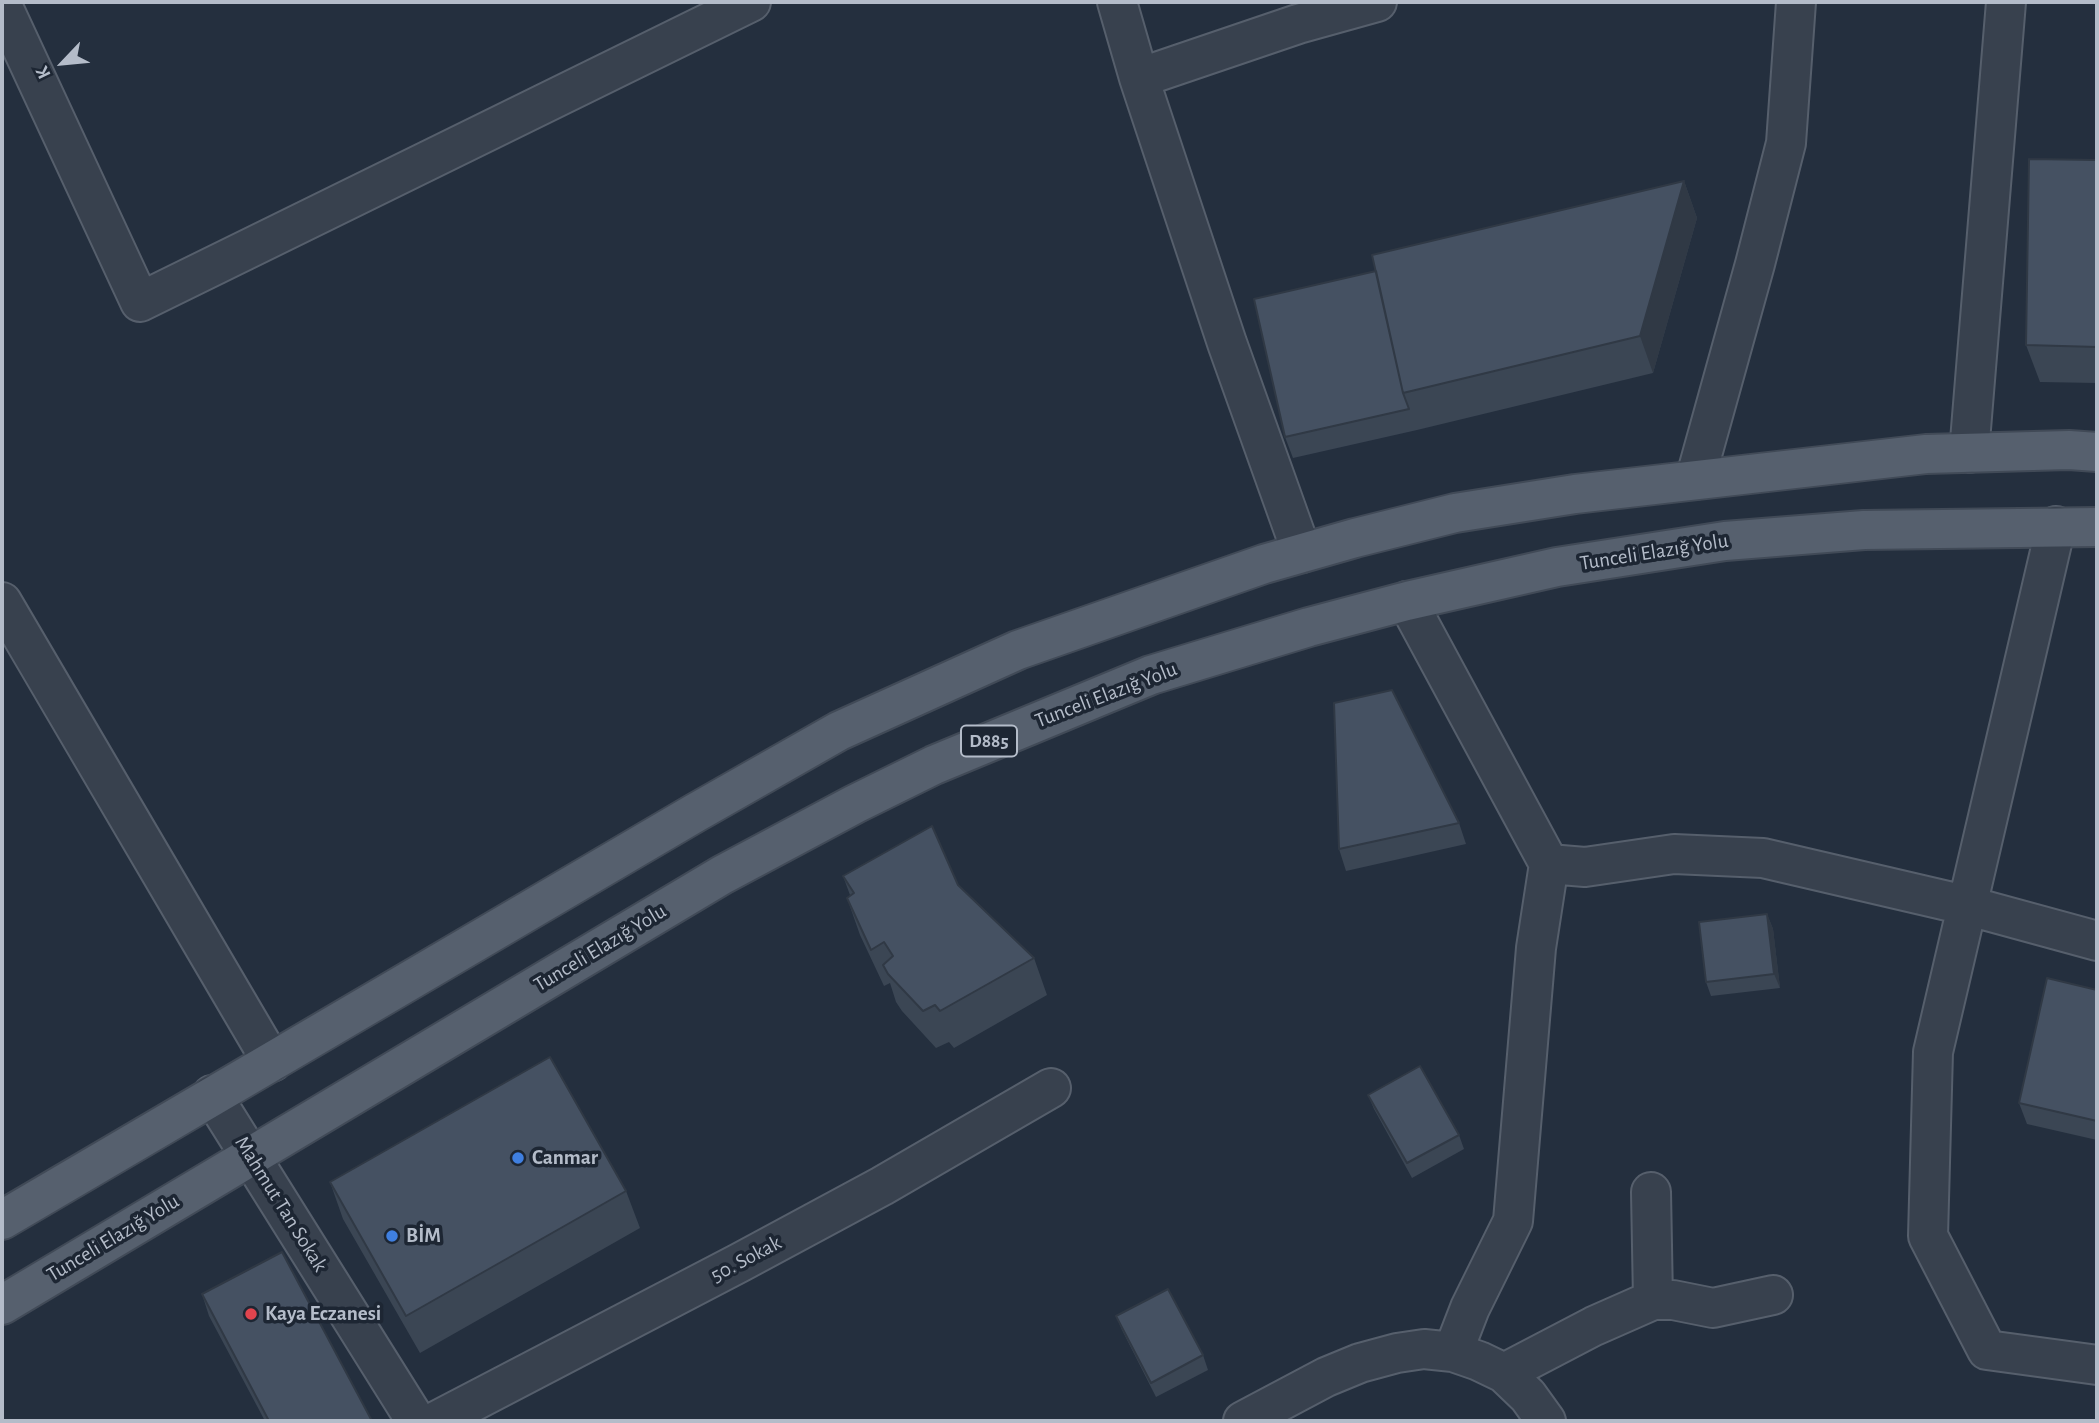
<!DOCTYPE html>
<html>
<head>
<meta charset="utf-8">
<style>
	body { margin:0 }
	#map { position:relative; width:2099px; height:1423px; overflow:hidden; background:#242f3e; font-family:"Alegreya Sans",sans-serif }
	canvas { display:block }
	.frame { position:absolute; inset:0; border:4px solid #b4bcc9; pointer-events:none }
	.north { position:absolute; left:28px; top:28px; width:70px; height:70px; -webkit-text-stroke:5px #1d2633; paint-order:stroke; rotate:244deg; font-size:19px; font-weight:700; line-height:28px; text-align:center; color:#b4bcc9 }
	.north::after { content:''; display:block; margin:auto; width:24px; height:32px; background:#b4bcc9; clip-path:polygon(50% 0,100% 100%,50% 72%,0 100%) }
</style>
</head>
<body>
<div id="map">
<canvas width="2099" height="1423"></canvas>
<div class="frame"></div>
<div class="north">K</div>
</div>
<script>
const c = document.querySelector('canvas').getContext('2d');
c.lineJoin = 'round';
function shape(rows) {
  const path = new Path2D();
  for (const r of rows) {
    path.moveTo(r[0], r[1]);
    for (let i = 2; i < r.length; i += 2) path.lineTo(r[i], r[i + 1]);
  }
  return path;
}
function trace(path, color, width, dash) {
  c.strokeStyle = color;
  c.lineWidth = width;
  c.lineCap = dash ? 'butt' : 'round';
  c.setLineDash(dash || []);
  c.stroke(path);
}
function fillPath(path, color) {
  c.fillStyle = color;
  c.fill(path, 'evenodd');
}
function write(font, color, halo, rows, align = 'center') {
  c.font = font + ' "Alegreya Sans",sans-serif';
  c.lineWidth = 7;
  c.setLineDash([]);
  c.textBaseline = 'middle';
  c.strokeStyle = halo;
  c.fillStyle = color;
  for (const [text, x, y, turn = 0] of rows) {
    c.save();
    c.translate(x, y);
    c.rotate((+turn || 0) * Math.PI / 180);
    c.textAlign = isNaN(turn) ? turn : align;
    if (halo) c.strokeText(text, 0, 0);
    c.fillText(text, 0, 0);
    c.restore();
  }
}
const street = shape([
	[1117,2,1139,78,1227,343,1302,553],
	[2,5,140,302,751,2],
	[1139,78,1298,24,1377,2],
	[1969,453,2006,2],
	[1695,480,1755,264,1786,143,1796,2],
	[2056,526,1933,1052,1928,1236,1987,1350,2097,1365],
	[1407,601,1549,864,1536,948,1513,1221,1470,1308,1453,1352],
	[2,602,272,1062],
	[1549,864,1585,867,1674,854,1763,858,1969,906,2097,941],
	[212,1095,416,1421],
	[1651,1192,1653,1300],
	[1504,1373,1594,1326,1653,1300,1673,1300,1713,1308,1773,1295],
	[436,1421,739,1263,882,1186,1051,1088],
	[1243,1421,1326,1377,1360,1363,1397,1353,1424,1349,1453,1352,1479,1361,1504,1373,1528,1396,1546,1421]
]);
const primary = shape([
	[2,1220,695,813,839,731,1018,650,1264,564,1355,538,1455,513,1575,494,1926,454,2069,450,2097,452],
	[2,1305,722,875,855,804,934,765,1151,675,1309,627,1407,601,1557,567,1725,541,1864,530,2097,527]
]);
trace(street, '#565f6c', 42);
trace(primary, '#414a57', 42);
trace(street, '#38414e', 38);
trace(primary, '#56606e', 38);
fillPath(shape([
	[2097,160,2097,383,2040,382,2026,345],
	[1684,181,1697,218,1653,373,1417,430,1293,458,1285,437,1376,271],
	[1459,823,1466,844,1346,871,1339,849],
	[843,876,958,885,1034,958,1047,995,954,1048,949,1042,936,1048,902,1011,896,1002,890,983,884,986,860,935,847,898,850,895],
	[1767,914,1773,929,1780,988,1711,996,1706,982],
	[2097,990,2097,1140,2027,1124,2019,1103],
	[1368,1095,1459,1135,1464,1149,1412,1178,1374,1109],
	[330,1182,626,1191,640,1228,420,1353,343,1219],
	[202,1294,372,1421,265,1421,209,1316],
	[1116,1316,1203,1355,1208,1370,1156,1397,1122,1330]
]), '#3b4654');
fillPath(shape([
	[1684,181,1697,218,1653,373,1640,336],
	[1767,914,1773,929,1780,988,1774,974]
]), '#303945');
const building = shape([
	[2029,159,2097,160,2097,347,2026,345,2029,159],
	[1684,181,1640,336,1403,393,1372,255,1684,181],
	[1376,271,1403,393,1409,409,1285,437,1254,299,1376,271],
	[1392,690,1459,823,1339,849,1334,703,1392,690],
	[932,826,958,885,1034,958,940,1011,935,1005,923,1011,888,974,883,965,893,956,884,942,871,950,847,898,854,893,843,876,932,826],
	[1767,914,1774,974,1706,982,1699,922,1767,914],
	[2047,978,2097,990,2097,1121,2019,1103,2047,978],
	[550,1057,626,1191,406,1316,330,1182,550,1057],
	[1420,1066,1459,1135,1407,1163,1368,1095,1420,1066],
	[282,1252,372,1421,269,1421,202,1294,282,1252],
	[1168,1289,1203,1355,1151,1383,1116,1316,1168,1289]
]);
fillPath(building, '#455162');
trace(building, '#303945', 2);
for (const [x, y, r, color] of [
	[518,1158,7,"#3f7fe0"],
	[392,1236,7,"#3f7fe0"],
	[251,1314,7,"#e0444e"]
]) {
  const dot = new Path2D();
  dot.arc(x, y, r, 0, 2 * Math.PI);
  c.fillStyle = color;
  c.fill(dot);
  trace(dot, '#1d2633', 2.5);
}
for (const [x, y, w] of [
	[989,741,56]
]) {
  const box = new Path2D();
  box.roundRect(x - w / 2, y - 15.5, w, 31, 5);
  c.fillStyle = '#1d2633';
  c.fill(box);
  trace(box, '#b4bcc9', 2);
}
write('bold 19px', '#b4bcc9', null, [
	["D885",989,741]
]);
write('21px', '#b4bcc9', '#1d2633', [
	["Tunceli Elazığ Yolu",1654,552,-9],
	["Tunceli Elazığ Yolu",1106,695,-21],
	["Tunceli Elazığ Yolu",600,948,-31],
	["Mahmut Tan Sokak",281,1204,58],
	["Tunceli Elazığ Yolu",113,1238,-31],
	["50. Sokak",746,1259,-28]
]);
write('bold 21px', '#b4bcc9', '#1d2633', [
	["Canmar",532,1158],
	["BİM",406,1236],
	["Kaya Eczanesi",265,1314]
], 'left');
</script>
</body>
</html>
